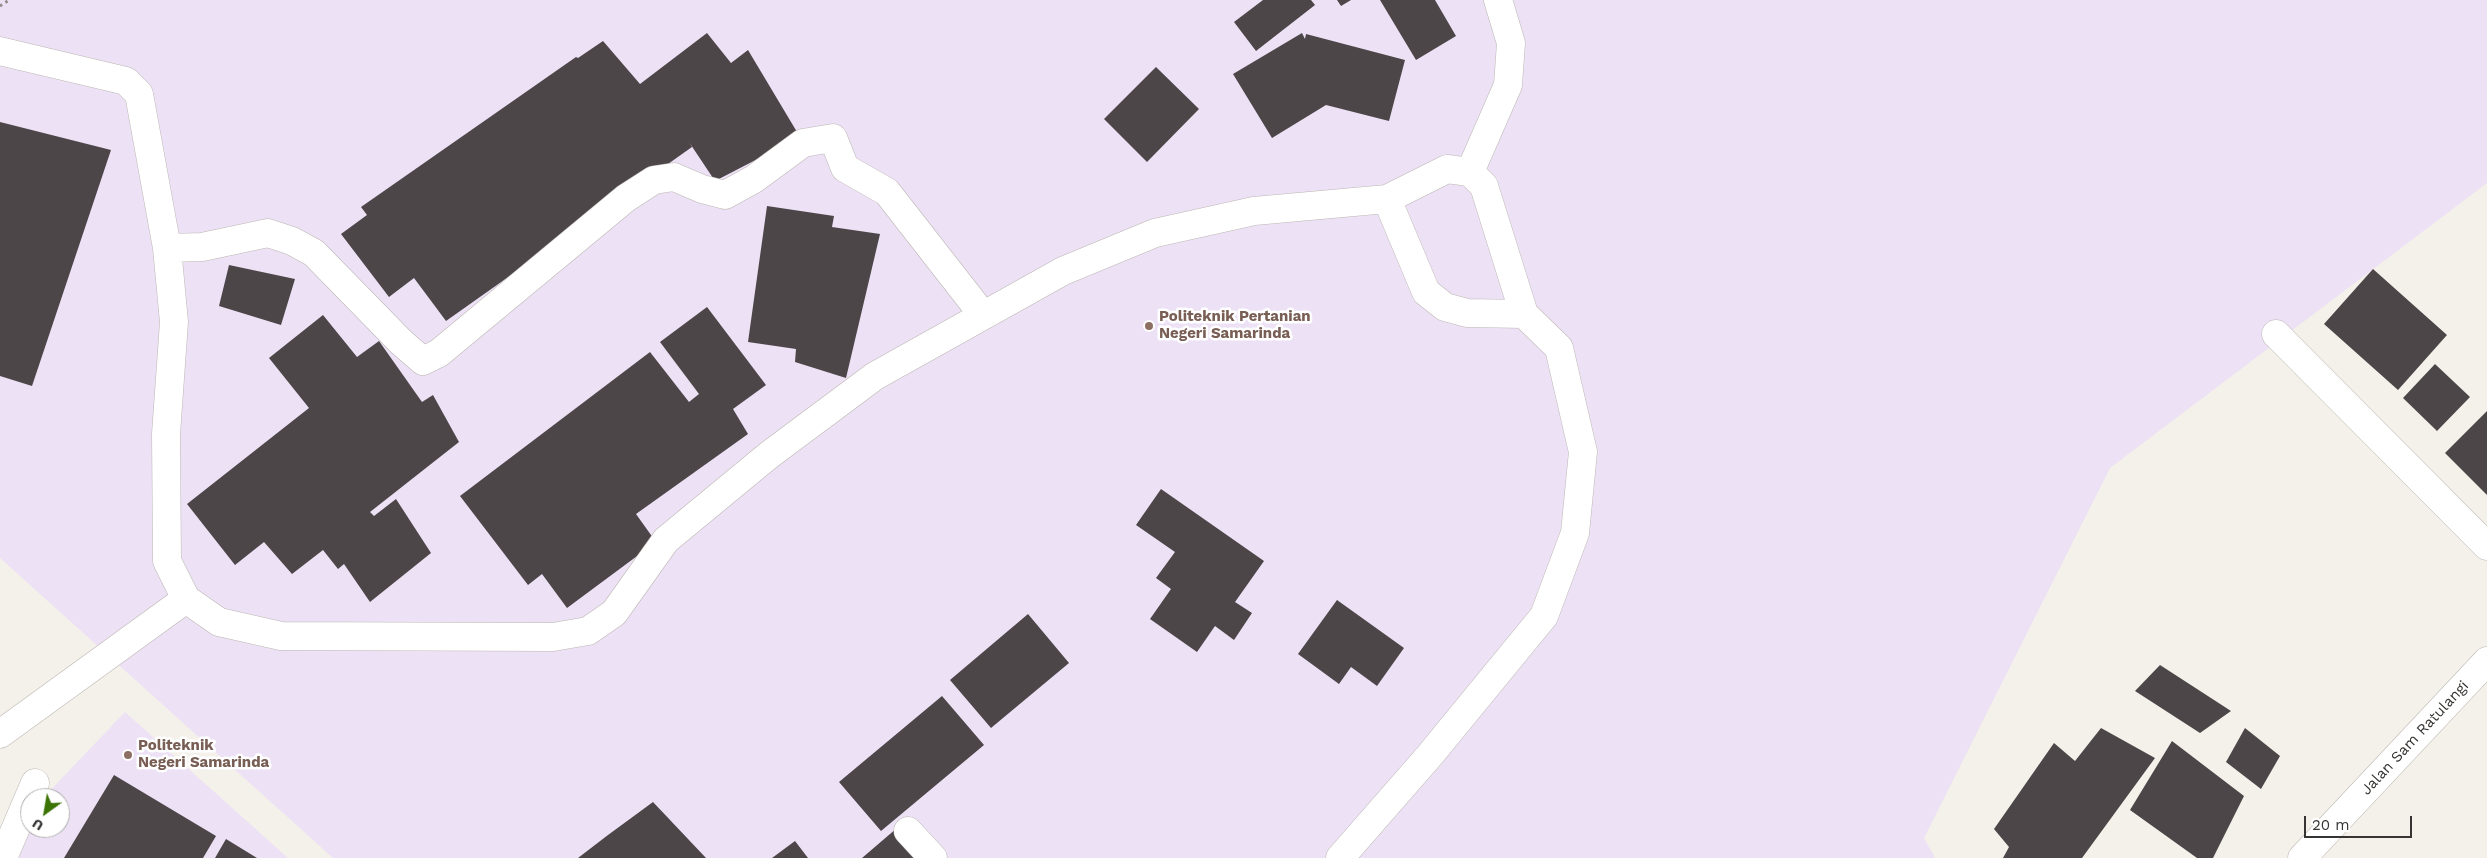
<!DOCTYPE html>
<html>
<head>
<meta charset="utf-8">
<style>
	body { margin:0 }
	#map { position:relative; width:2487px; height:858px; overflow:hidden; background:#f4f0ea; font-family:"Work Sans",sans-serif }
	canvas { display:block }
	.north { position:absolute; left:20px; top:788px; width:50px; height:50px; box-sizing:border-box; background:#fff; border:1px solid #afaead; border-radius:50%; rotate:212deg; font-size:14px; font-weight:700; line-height:20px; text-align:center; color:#373533 }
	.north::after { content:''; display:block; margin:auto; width:18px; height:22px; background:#3b7404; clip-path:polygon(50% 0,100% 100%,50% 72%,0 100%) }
	.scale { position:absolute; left:2304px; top:816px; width:108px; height:22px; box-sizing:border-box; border:2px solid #373533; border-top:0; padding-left:6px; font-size:15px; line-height:18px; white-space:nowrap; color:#373533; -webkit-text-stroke:4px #fff; paint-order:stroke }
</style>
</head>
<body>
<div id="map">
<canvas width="2487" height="858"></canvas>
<div class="north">U</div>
<div class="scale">20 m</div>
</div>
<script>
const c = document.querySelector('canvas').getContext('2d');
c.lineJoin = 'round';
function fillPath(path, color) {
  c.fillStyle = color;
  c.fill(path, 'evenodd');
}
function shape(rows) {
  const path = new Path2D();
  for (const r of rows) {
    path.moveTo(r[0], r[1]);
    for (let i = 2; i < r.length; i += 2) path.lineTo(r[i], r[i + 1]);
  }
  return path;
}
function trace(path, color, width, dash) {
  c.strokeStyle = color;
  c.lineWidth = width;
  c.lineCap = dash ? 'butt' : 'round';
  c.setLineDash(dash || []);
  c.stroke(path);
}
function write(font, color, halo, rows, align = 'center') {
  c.font = font + ' "Work Sans",sans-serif';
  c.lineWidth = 5;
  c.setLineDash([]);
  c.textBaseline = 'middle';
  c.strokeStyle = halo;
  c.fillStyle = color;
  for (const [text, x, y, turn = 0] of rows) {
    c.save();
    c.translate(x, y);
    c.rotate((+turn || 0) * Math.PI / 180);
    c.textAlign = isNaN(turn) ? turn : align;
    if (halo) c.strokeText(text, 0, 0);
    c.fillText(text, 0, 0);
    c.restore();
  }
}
fillPath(shape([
	[0,0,2487,0,2487,183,2110,468,1924,838,1935,858,333,858,0,558],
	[125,712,288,858,0,858,30,828,60,828,60,798,43,798]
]), '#ede1f6');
fillPath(shape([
	[1263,0,1311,0,1315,5,1256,51,1234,22],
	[1337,0,1351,0,1341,6],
	[1380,0,1435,0,1456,36,1416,60],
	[707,33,731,63,748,50,800,137,715,181,689,142,692,147,446,321,414,278,389,297,341,234,367,215,361,207,576,57,578,58,603,41,640,84],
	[1302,33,1305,39,1306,34,1405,60,1389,121,1326,105,1272,138,1233,74],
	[1156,67,1199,109,1147,162,1104,119],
	[0,122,111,150,32,386,0,376],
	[767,206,834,216,832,227,880,234,846,378,795,362,796,349,748,342],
	[229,265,295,279,281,325,219,306],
	[2373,269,2447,335,2398,390,2324,324],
	[707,307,766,385,733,409,748,434,636,514,656,542,567,608,542,574,528,585,460,496,650,352,689,402,699,394,660,342],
	[323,315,357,357,379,341,422,402,433,395,459,442,370,512,374,516,396,499,431,553,370,602,344,564,338,569,323,550,292,574,264,542,235,565,187,504,309,408,269,358],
	[2435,364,2470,397,2437,431,2403,398],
	[2487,411,2487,495,2445,453],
	[1161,489,1264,561,1235,602,1252,613,1234,640,1215,626,1197,652,1150,619,1171,589,1156,578,1175,552,1136,525],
	[1337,600,1404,648,1377,686,1351,667,1339,684,1298,654],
	[1028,614,1069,663,991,728,950,680],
	[2160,665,2231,711,2200,733,2135,691],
	[942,696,984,745,881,831,839,782],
	[2101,728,2155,758,2082,858,2003,858,2009,847,1994,829,2054,743,2075,761],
	[2245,728,2280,756,2261,789,2226,762],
	[2172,741,2244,796,2213,858,2197,858,2130,810],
	[114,775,216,836,203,858,64,858],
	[653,802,706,858,578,858,608,835],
	[897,828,924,858,862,858],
	[226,839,257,858,215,858],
	[795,841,808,858,772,858]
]), '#4c4648');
const minor = shape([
	[0,51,126,81,139,94,167,248],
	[1387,199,1426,292,1445,307,1467,313,1524,314],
	[983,315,887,192,845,168,833,138,803,143,754,179,725,195,702,189,674,177,654,180,626,198,439,353,423,361,401,342,314,253,292,241,268,233,202,247,167,248,174,322,166,434,167,561,186,599,219,622,281,636,553,637,588,631,614,613,666,540,769,455,875,376,1063,271,1155,233,1254,211,1387,199,1447,169,1470,172],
	[2276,334,2487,546],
	[0,734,186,599],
	[908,831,933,858],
	[3,858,35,783],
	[1340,858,1430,755,1544,616,1575,533,1583,452,1559,348,1524,314,1484,186,1470,172,1508,85,1511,43,1498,0],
	[2302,858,2487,661]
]);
trace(minor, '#bcb7b2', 29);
trace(shape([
	[0,6,9,0]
]), '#908d89', 3, [2.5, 4]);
trace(minor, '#fff', 28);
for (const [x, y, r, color] of [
	[1149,326,5,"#8d6e63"],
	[128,755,5,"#8d6e63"]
]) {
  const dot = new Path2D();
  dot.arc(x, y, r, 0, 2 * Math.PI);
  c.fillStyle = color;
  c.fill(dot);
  trace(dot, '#fff', 2);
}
write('bold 15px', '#785e54', '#fff', [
	["Politeknik Pertanian",1159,317],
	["Negeri Samarinda",1159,334],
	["Politeknik",138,746],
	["Negeri Samarinda",138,763]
], 'left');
write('15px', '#373533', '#fff', [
	["Jalan Sam Ratulangi",2415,738,-47]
]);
</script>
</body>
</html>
